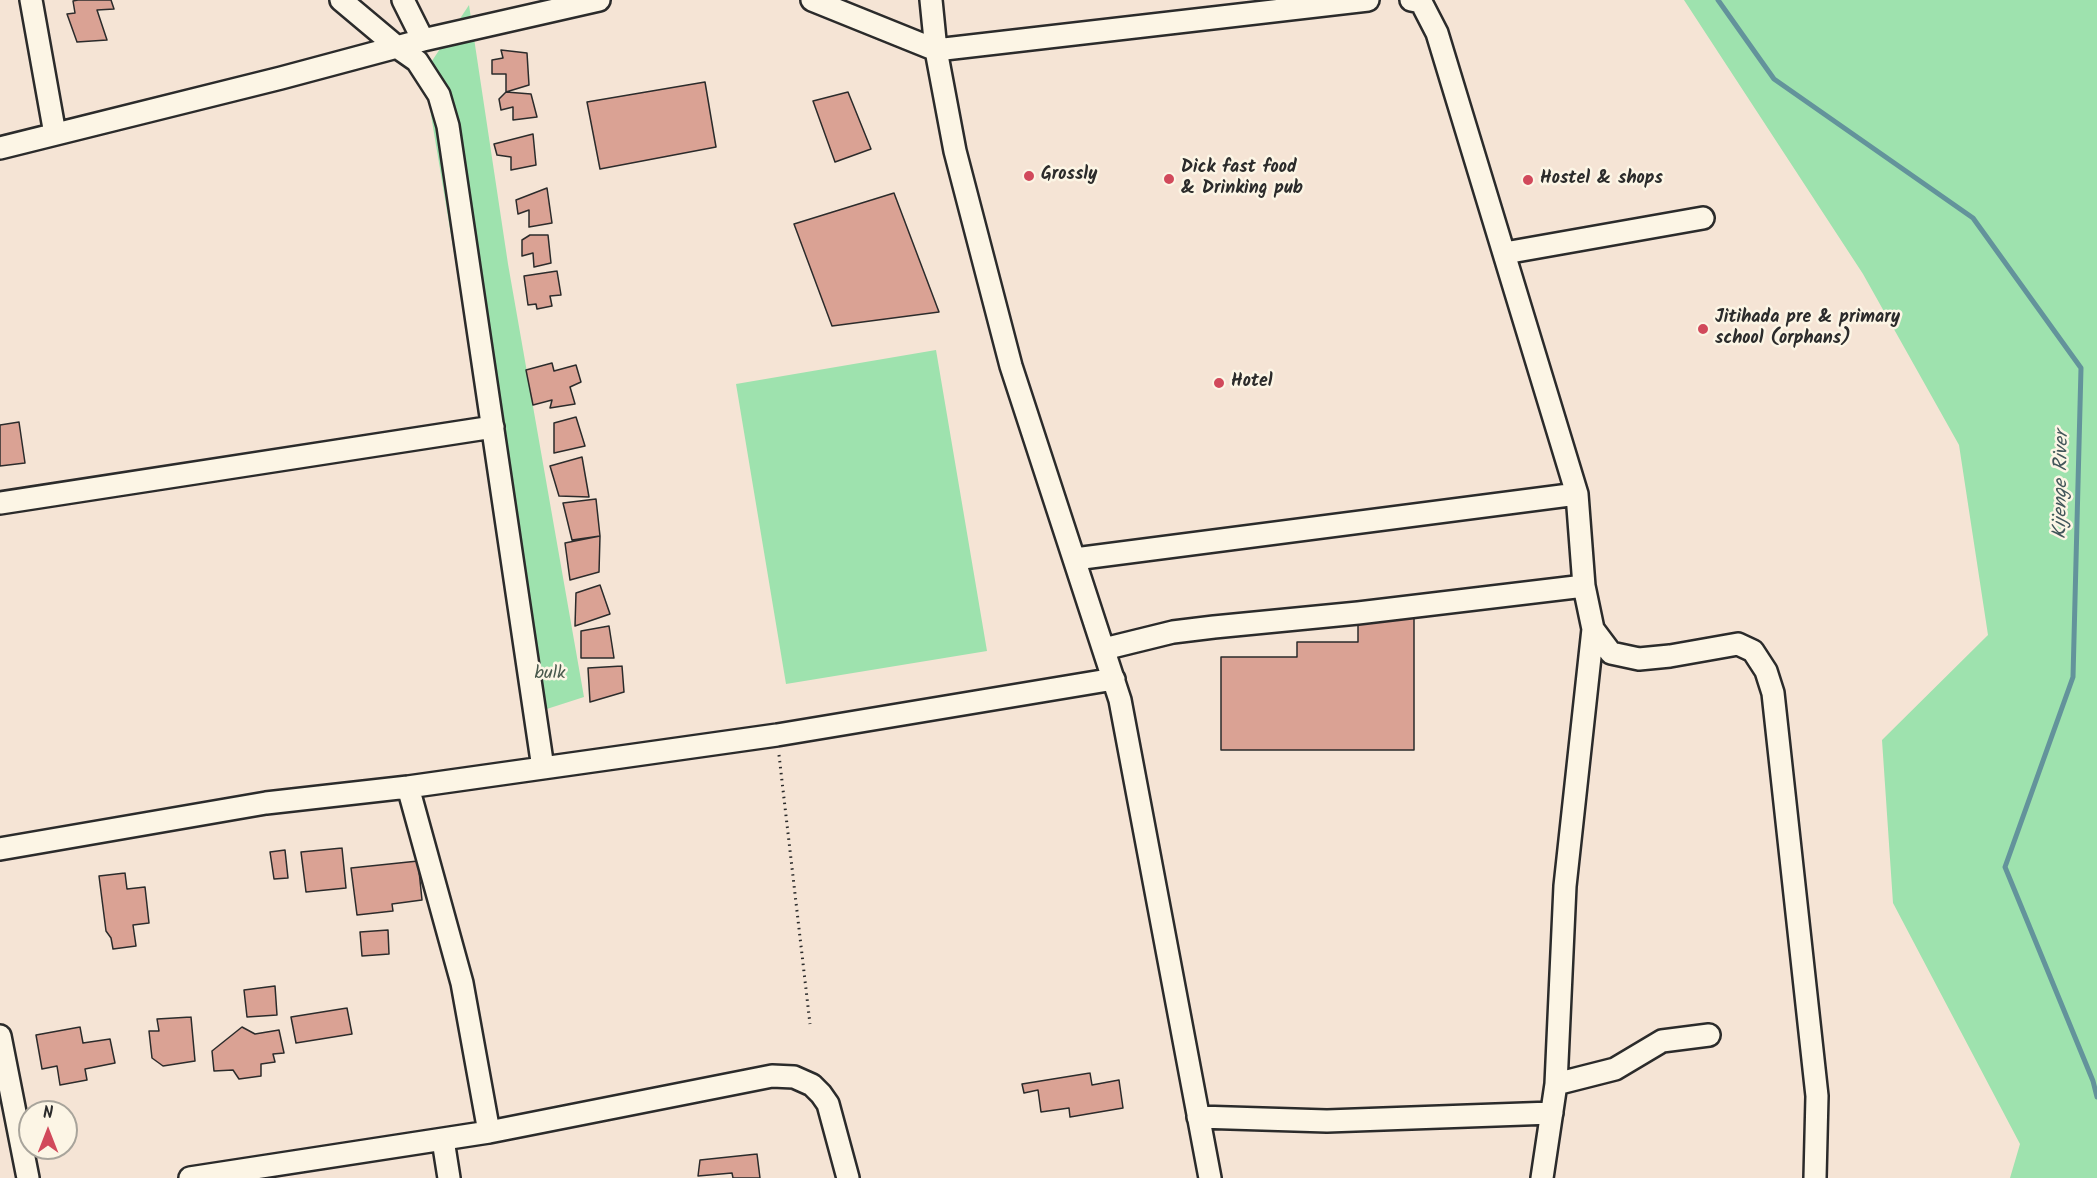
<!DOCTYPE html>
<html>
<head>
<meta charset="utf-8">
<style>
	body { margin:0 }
	#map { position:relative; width:2097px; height:1178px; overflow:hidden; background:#f5e4d5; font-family:Kalam,sans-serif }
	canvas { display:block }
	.north { position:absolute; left:18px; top:1100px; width:60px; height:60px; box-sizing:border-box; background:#fcf5e5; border:2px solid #a8a49b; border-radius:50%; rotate:0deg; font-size:16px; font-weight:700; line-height:24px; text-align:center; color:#2b2b2b }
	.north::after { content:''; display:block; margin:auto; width:21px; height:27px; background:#d1495b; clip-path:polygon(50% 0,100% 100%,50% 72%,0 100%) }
</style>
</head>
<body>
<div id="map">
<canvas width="2097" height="1178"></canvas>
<div class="north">N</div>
</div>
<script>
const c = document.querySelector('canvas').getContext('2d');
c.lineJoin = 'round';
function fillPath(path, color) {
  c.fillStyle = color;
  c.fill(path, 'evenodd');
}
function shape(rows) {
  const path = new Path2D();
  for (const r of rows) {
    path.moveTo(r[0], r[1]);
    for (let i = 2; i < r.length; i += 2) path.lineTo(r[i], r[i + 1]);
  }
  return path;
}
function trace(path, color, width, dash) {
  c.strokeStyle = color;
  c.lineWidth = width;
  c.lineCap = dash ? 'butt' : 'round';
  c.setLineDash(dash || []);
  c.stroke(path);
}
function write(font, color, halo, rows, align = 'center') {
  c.font = font + ' Kalam,sans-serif';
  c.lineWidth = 5;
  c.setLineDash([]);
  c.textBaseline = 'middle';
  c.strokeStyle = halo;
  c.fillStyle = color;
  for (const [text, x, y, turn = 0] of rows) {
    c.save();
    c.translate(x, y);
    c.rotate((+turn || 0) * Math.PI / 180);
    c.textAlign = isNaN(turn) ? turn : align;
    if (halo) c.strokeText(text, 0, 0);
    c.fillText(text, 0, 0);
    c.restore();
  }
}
fillPath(shape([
	[1684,0,2097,0,2097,1178,2010,1178,2020,1144,1893,903,1882,740,1988,635,1959,445,1863,274],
	[469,5,508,264,584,697,525,716,474,373,424,73],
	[936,350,987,651,786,684,736,384]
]), '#9ee2ae');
trace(shape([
	[1718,0,1774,79,1973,218,2081,368,2073,677,2005,867,2093,1081,2097,1097]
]), '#63939b', 5);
const building = shape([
	[78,0,111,0,114,9,97,10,107,40,77,42,67,14,75,13,73,1,78,0],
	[501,50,527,53,529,85,506,92,506,74,492,74,492,60,503,58,501,50],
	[705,82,716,147,600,169,587,102,705,82],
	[506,92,531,94,537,117,513,120,513,107,501,110,499,99,506,92],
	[848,92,871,149,835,162,813,101,848,92],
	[533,134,536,165,511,170,511,157,497,155,494,144,533,134],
	[547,188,552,223,529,227,529,210,518,214,516,200,547,188],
	[894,193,939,312,832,326,794,224,894,193],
	[530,235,548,235,551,263,534,267,533,253,522,256,522,240,530,235],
	[557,271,561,295,550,296,552,306,537,309,536,304,528,305,524,276,557,271],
	[552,363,554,371,576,365,581,382,570,387,575,404,550,408,552,400,533,405,526,370,552,363],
	[576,417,585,446,554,453,554,423,576,417],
	[19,422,25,463,0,466,0,425,19,422],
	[582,457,589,497,559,496,550,466,582,457],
	[596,499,600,536,572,540,563,503,596,499],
	[600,536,599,572,570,580,565,543,600,536],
	[600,585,610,614,575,626,576,593,600,585],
	[1358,616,1414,616,1414,750,1221,750,1221,657,1297,657,1297,642,1358,642,1358,616],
	[609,626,614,658,581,658,581,631,609,626],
	[622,666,624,692,590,702,588,668,622,666],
	[342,848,346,888,306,892,301,852,342,848],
	[285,850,288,878,274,879,270,852,285,850],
	[418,861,422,900,392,904,393,911,357,915,351,868,418,861],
	[125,873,127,889,145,887,149,923,133,925,136,946,113,949,111,938,106,931,99,876,125,873],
	[388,930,389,954,362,956,360,932,388,930],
	[275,986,277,1015,247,1017,244,990,275,986],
	[347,1008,352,1034,296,1043,291,1017,347,1008],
	[191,1017,195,1061,163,1066,152,1058,149,1031,159,1031,157,1019,191,1017],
	[80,1027,83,1043,110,1039,115,1063,85,1069,87,1080,60,1085,57,1066,42,1069,36,1035,80,1027],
	[242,1027,255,1034,279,1030,284,1053,273,1054,275,1062,261,1064,261,1076,239,1079,233,1070,214,1071,212,1051,242,1027],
	[1090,1073,1092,1085,1119,1080,1123,1108,1070,1117,1069,1108,1041,1112,1038,1090,1024,1093,1022,1084,1090,1073],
	[757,1154,760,1178,733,1178,732,1173,698,1176,700,1160,757,1154]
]);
fillPath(building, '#daa294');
trace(building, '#2b2b2b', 1.5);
const street = shape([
	[31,0,55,134],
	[341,0,397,47,417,61,439,95,448,126,543,768],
	[403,0,423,40],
	[812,0,936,50,1368,0],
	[931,0,936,50,955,151,1011,366,1120,700,1210,1178],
	[1411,0,1421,2,1437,33,1577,494,1584,586,1593,629,1611,653,1639,659,1670,656,1738,644,1753,651,1766,671,1773,693,1817,1096,1815,1178],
	[0,148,281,78,423,40,599,0],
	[1505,253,1703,218],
	[0,503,493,427],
	[1075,559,1577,494],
	[1104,649,1173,632,1214,627,1358,613,1584,586],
	[408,787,462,983,489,1132],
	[0,849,266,803,408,787,777,735,1114,679],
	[0,1036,28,1178],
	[1556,1084,1615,1069,1662,1041,1709,1035],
	[1198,1117,1327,1121,1552,1113],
	[443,1140,449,1178],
	[190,1178,489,1132,772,1076,794,1077,812,1085,821,1094,828,1104,848,1178],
	[1542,1178,1556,1084,1565,886,1593,629]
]);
trace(street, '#2b2b2b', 26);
trace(shape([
	[779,755,810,1024]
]), '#2b2b2b', 3, [1.5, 4.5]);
trace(street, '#fcf5e5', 21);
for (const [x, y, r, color] of [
	[1029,176,6,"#d1495b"],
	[1169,179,6,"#d1495b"],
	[1528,180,6,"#d1495b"],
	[1703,329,6,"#d1495b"],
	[1219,383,6,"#d1495b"]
]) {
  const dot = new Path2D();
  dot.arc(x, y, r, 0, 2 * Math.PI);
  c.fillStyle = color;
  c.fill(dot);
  trace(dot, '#fcf5e5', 2);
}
write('bold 18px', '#2b2b2b', '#fcf5e5', [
	["Dick fast food",1181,169],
	["& Drinking pub",1181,190],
	["Grossly",1041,176],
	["Hostel & shops",1540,180],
	["Jitihada pre & primary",1715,319],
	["school (orphans)",1715,340],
	["Hotel",1231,383]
], 'left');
write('18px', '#48594c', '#fcf5e5', [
	["bulk",550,675]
]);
write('italic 20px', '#42565a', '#fcf5e5', [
	["Kijenge River",2063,485,-89]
]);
</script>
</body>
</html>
